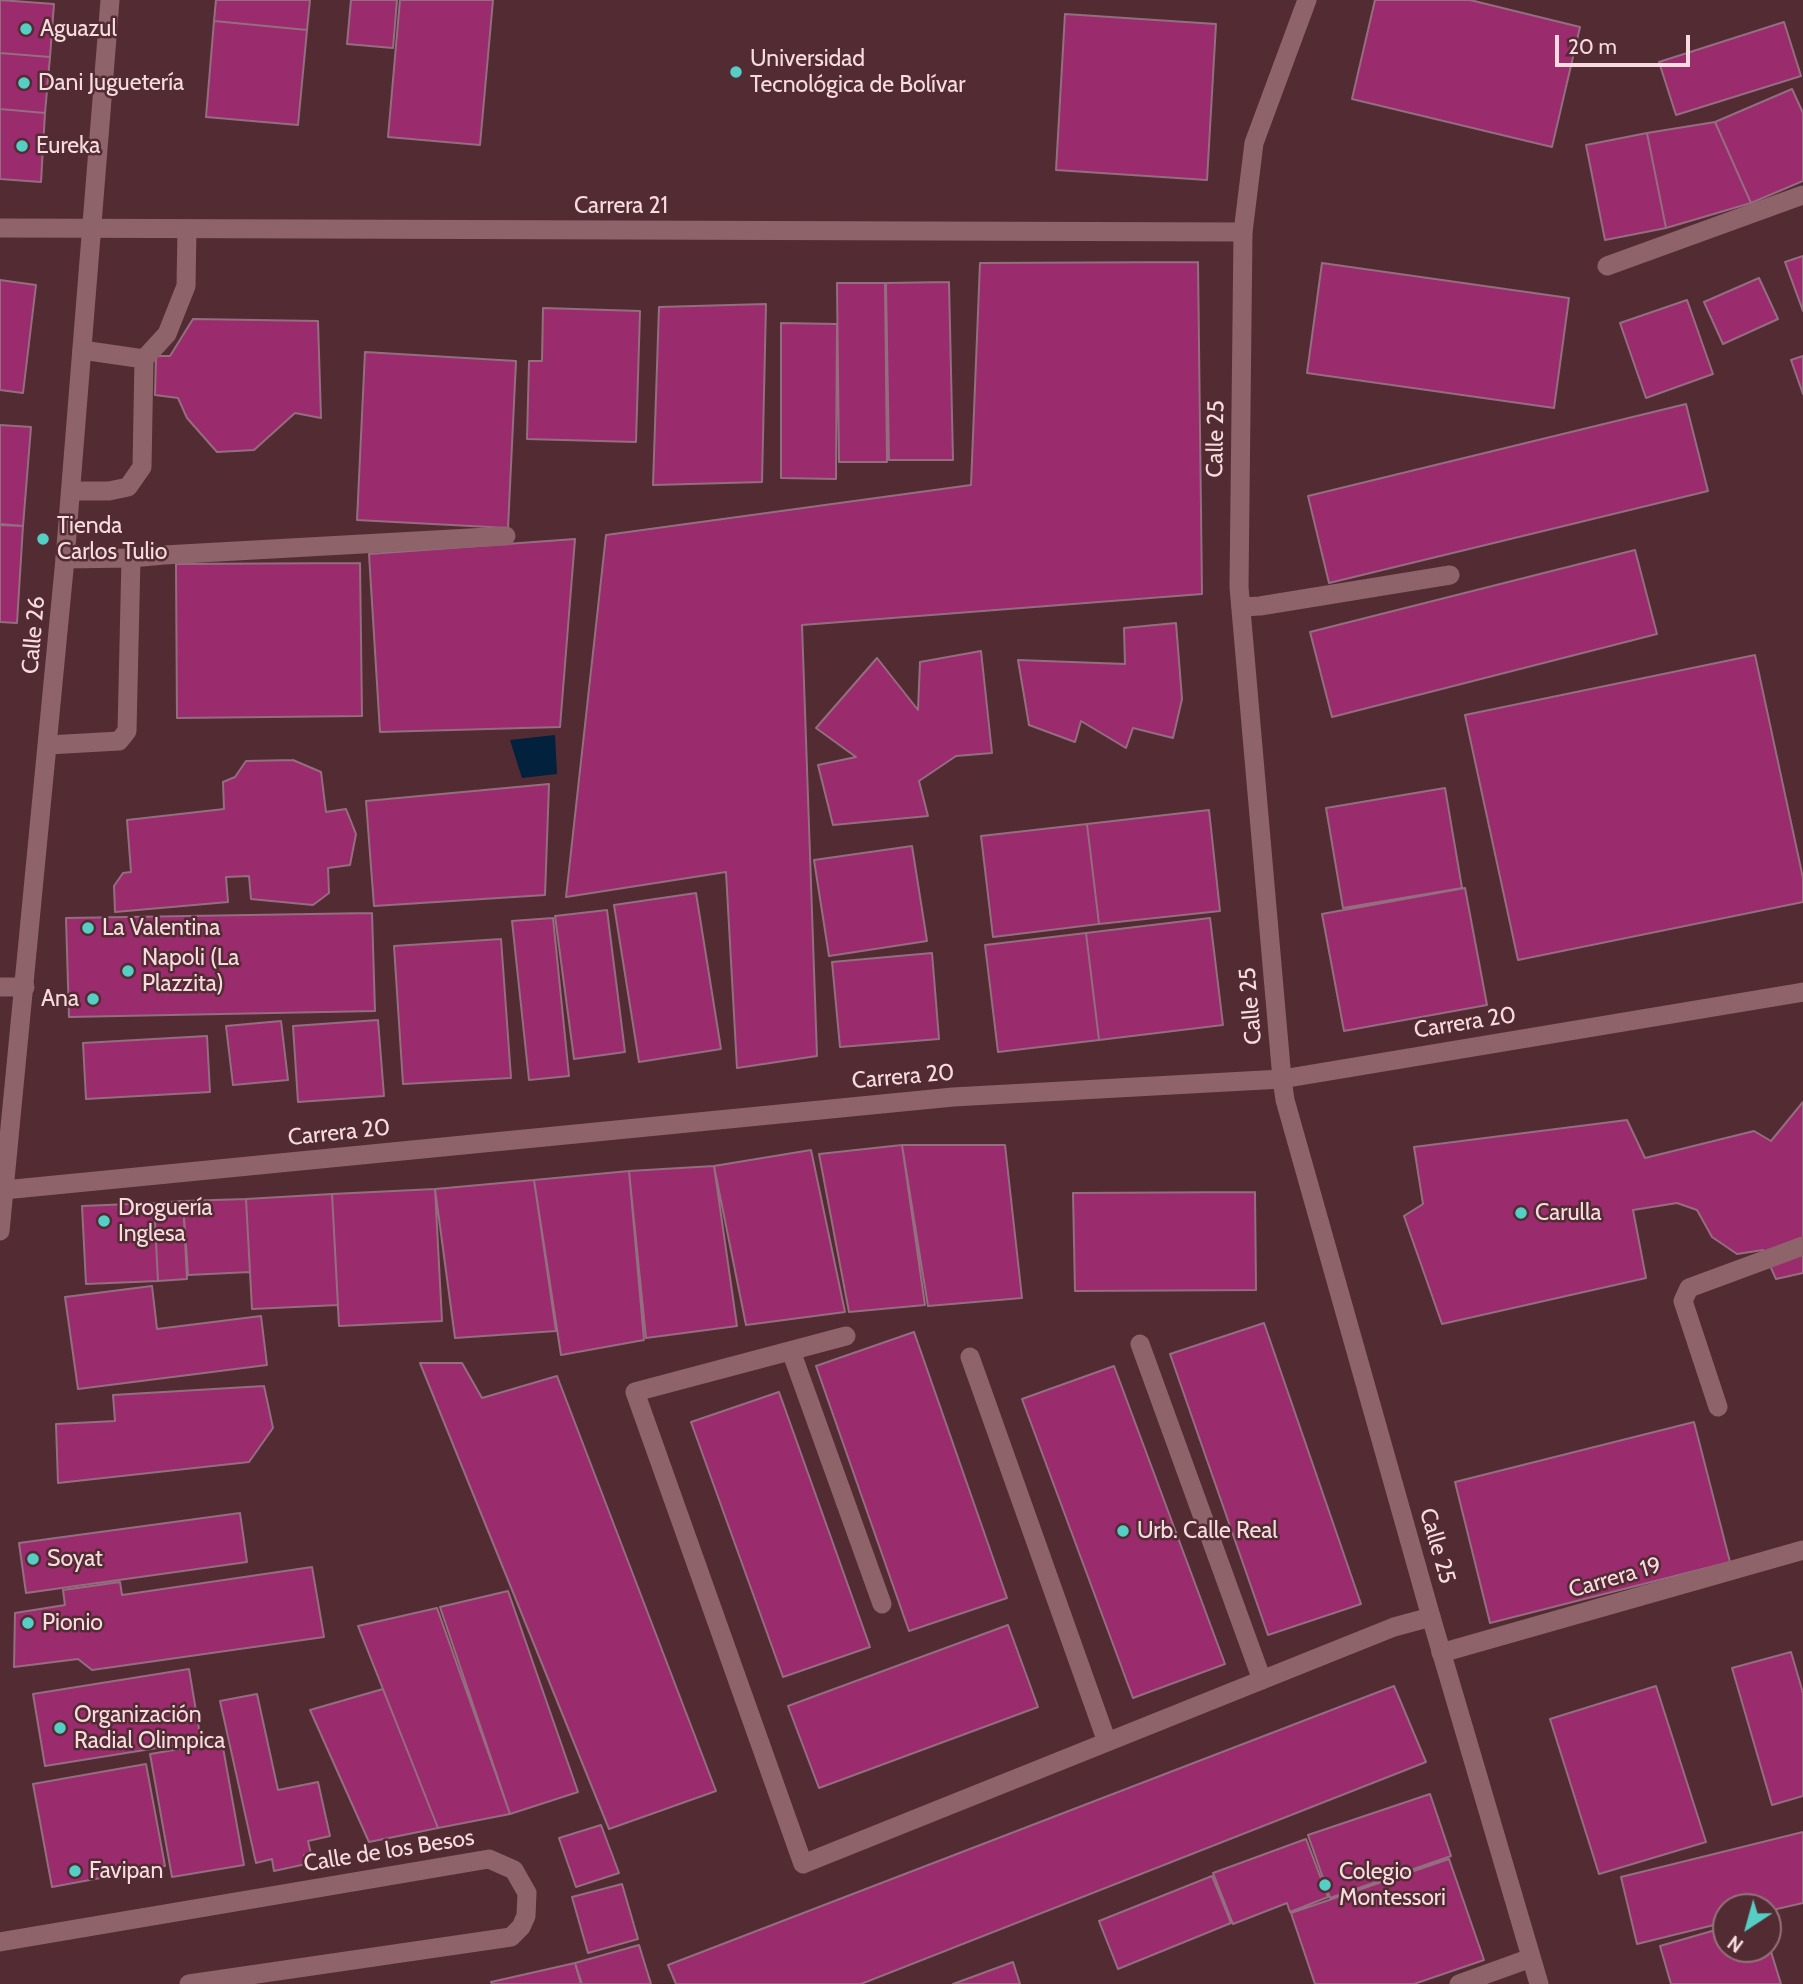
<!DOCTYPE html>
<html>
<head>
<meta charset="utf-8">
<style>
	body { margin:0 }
	#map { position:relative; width:1803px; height:1984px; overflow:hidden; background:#532c33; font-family:Cabin,sans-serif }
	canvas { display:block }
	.north { position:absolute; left:1712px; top:1893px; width:70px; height:70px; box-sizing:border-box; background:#532c33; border:2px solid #947278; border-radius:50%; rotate:216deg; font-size:19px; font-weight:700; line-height:28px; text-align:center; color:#f6dce0 }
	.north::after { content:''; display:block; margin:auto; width:24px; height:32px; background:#55cec5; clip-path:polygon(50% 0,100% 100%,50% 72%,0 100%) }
	.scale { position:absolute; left:1555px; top:35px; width:135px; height:32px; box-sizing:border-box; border:4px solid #f6dce0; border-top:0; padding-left:9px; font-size:21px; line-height:24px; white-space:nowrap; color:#f6dce0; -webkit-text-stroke:5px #532c33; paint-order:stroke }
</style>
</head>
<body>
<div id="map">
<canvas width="1803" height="1984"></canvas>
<div class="north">N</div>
<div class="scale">20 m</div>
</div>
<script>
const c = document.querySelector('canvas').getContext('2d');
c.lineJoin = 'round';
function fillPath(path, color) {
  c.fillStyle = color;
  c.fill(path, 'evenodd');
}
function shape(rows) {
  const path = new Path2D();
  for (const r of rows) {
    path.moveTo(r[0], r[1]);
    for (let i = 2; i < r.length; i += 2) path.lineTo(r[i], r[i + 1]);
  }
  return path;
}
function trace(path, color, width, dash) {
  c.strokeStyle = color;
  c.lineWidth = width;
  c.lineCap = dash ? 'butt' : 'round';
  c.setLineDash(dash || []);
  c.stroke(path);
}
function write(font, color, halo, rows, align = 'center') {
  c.font = font + ' Cabin,sans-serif';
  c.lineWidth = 5;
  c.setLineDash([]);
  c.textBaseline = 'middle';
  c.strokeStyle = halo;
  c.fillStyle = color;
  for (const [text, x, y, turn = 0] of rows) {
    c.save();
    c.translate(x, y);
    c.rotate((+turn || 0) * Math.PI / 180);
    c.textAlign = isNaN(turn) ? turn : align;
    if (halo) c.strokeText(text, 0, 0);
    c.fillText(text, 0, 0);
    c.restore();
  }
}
fillPath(shape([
	[555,735,557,774,522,778,510,740]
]), '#02213c');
const building = shape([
	[0,0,54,4,50,57,0,53,0,0],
	[216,0,310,0,307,30,214,21,216,0],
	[351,0,397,0,393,48,347,44,351,0],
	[400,0,493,0,480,145,388,137,400,0],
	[1375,0,1470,0,1580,27,1552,147,1352,99,1375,0],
	[1065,14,1216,24,1207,180,1056,170,1065,14],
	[214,21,307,30,298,125,206,117,214,21],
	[1784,22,1801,76,1676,115,1659,62,1784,22],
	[0,53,50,57,45,113,0,109,0,53],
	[1792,89,1803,113,1803,181,1751,203,1715,122,1792,89],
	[0,109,45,113,41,182,0,179,0,109],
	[1715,122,1751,203,1666,228,1647,133,1715,122],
	[1647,133,1666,228,1605,240,1586,145,1647,133],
	[1803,256,1803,311,1785,262,1803,256],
	[1198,262,1202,594,802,625,817,1056,737,1068,726,872,566,897,606,535,971,485,980,263,1198,262],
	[1322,263,1569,298,1554,408,1307,373,1322,263],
	[1759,278,1778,319,1723,344,1704,302,1759,278],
	[0,280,36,285,23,393,0,390,0,280],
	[949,282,953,460,889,460,886,283,949,282],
	[837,283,885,283,887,462,839,462,837,283],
	[1687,300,1713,374,1646,398,1620,323,1687,300],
	[766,304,762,482,653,485,659,307,766,304],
	[543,308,640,311,636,442,527,439,529,361,542,361,543,308],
	[193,319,318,321,321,418,295,413,254,450,217,452,187,418,178,398,155,395,156,356,170,356,193,319],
	[781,323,837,324,836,479,781,478,781,323],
	[365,352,516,361,508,528,357,520,365,352],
	[1803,356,1803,394,1791,360,1803,356],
	[1686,404,1708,491,1329,583,1308,496,1686,404],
	[0,425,31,427,23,526,0,524,0,425],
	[0,525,23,526,17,623,0,622,0,525],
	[575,539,560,727,380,732,369,554,575,539],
	[1635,550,1657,634,1332,717,1310,632,1635,550],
	[360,563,362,716,177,718,176,564,360,563],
	[1176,623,1182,699,1173,738,1133,728,1126,748,1081,721,1075,742,1029,725,1018,660,1125,664,1124,628,1176,623],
	[981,651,992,753,956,756,919,781,928,816,833,825,818,765,856,757,816,728,877,658,918,710,920,662,981,651],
	[1755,655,1803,878,1803,902,1518,960,1465,715,1755,655],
	[293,760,321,772,326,812,346,809,356,834,350,865,328,868,329,893,313,905,251,899,249,876,226,877,228,902,115,912,114,886,123,873,131,872,127,820,224,809,223,782,235,777,246,761,293,760],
	[549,784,545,895,374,906,366,801,549,784],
	[1445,788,1462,888,1343,908,1326,808,1445,788],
	[1209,810,1220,911,1099,924,1087,824,1209,810],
	[1087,824,1099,924,993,937,981,836,1087,824],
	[912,846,927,941,829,956,814,860,912,846],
	[1465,888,1487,1005,1344,1031,1322,914,1465,888],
	[696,893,721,1049,639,1062,614,905,696,893],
	[607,910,625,1052,574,1059,555,916,607,910],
	[372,913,375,1011,69,1017,66,918,372,913],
	[553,918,569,1076,529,1080,512,921,553,918],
	[1210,918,1223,1025,1099,1040,1086,933,1210,918],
	[1086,933,1099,1040,998,1052,985,945,1086,933],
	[501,939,511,1078,403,1084,394,946,501,939],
	[932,953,939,1039,840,1047,832,962,932,953],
	[378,1020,384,1096,298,1102,293,1026,378,1020],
	[281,1021,288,1080,233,1085,226,1026,281,1021],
	[207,1036,210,1092,86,1099,83,1043,207,1036],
	[1803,1102,1803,1273,1776,1279,1763,1250,1737,1254,1712,1237,1697,1210,1677,1203,1633,1210,1646,1278,1442,1324,1404,1216,1423,1204,1414,1147,1627,1120,1645,1158,1754,1131,1771,1141,1803,1102],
	[902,1145,925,1305,849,1312,819,1154,902,1145],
	[902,1145,1005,1145,1022,1298,928,1306,902,1145],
	[811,1150,845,1312,746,1325,714,1166,811,1150],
	[714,1166,737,1326,646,1338,629,1171,714,1166],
	[629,1171,644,1340,561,1355,534,1180,629,1171],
	[534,1180,556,1331,455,1338,435,1189,534,1180],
	[435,1189,442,1321,339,1326,332,1194,435,1189],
	[1255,1192,1256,1290,1075,1291,1073,1193,1255,1192],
	[332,1194,338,1305,252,1309,246,1199,332,1194],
	[246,1199,250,1272,188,1275,183,1201,246,1199],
	[183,1201,187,1279,158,1281,154,1203,183,1201],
	[154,1203,158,1281,86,1284,82,1206,154,1203],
	[152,1286,157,1329,261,1316,267,1365,78,1389,65,1297,152,1286],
	[1264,1323,1361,1604,1268,1635,1170,1354,1264,1323],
	[914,1332,1007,1598,909,1631,816,1366,914,1332],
	[420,1363,462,1363,482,1398,557,1376,716,1791,609,1829,420,1363],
	[1114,1366,1225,1664,1133,1698,1022,1399,1114,1366],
	[264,1386,273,1428,249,1462,58,1483,56,1424,115,1421,113,1395,264,1386],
	[779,1392,870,1647,783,1677,691,1422,779,1392],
	[1694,1422,1730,1562,1490,1623,1455,1482,1694,1422],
	[240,1513,247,1562,26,1593,19,1543,240,1513],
	[312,1567,324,1637,92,1670,78,1659,14,1667,15,1613,65,1605,63,1590,120,1582,122,1595,312,1567],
	[508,1591,578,1792,510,1814,440,1607,508,1591],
	[437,1608,510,1814,438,1828,358,1626,437,1608],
	[1008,1625,1038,1707,819,1788,788,1706,1008,1625],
	[1791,1652,1803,1693,1803,1796,1772,1805,1732,1668,1791,1652],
	[189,1669,201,1741,45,1766,33,1694,189,1669],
	[1394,1686,1426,1762,861,1984,676,1984,668,1965,1394,1686],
	[1656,1686,1706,1842,1599,1874,1550,1719,1656,1686],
	[383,1689,438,1828,369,1842,310,1710,383,1689],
	[257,1694,278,1790,318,1782,330,1836,308,1841,311,1854,304,1855,306,1864,274,1871,272,1859,256,1863,220,1701,257,1694],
	[222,1742,244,1865,172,1877,150,1754,222,1742],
	[146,1764,165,1866,52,1887,33,1784,146,1764],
	[1430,1794,1451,1856,1330,1898,1308,1835,1430,1794],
	[601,1825,619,1873,576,1887,559,1838,601,1825],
	[1803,1832,1803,1903,1768,1911,1768,1907,1726,1907,1726,1922,1637,1944,1621,1877,1803,1832],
	[1306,1839,1328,1897,1290,1912,1287,1903,1233,1924,1213,1873,1306,1839],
	[1449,1859,1484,1960,1414,1984,1315,1984,1291,1913,1449,1859],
	[1212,1876,1231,1923,1118,1969,1099,1921,1212,1876],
	[622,1884,638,1939,588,1953,572,1897,622,1884],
	[1726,1927,1726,1949,1768,1949,1768,1942,1781,1984,1671,1984,1660,1946,1726,1927],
	[639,1945,651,1984,582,1984,575,1963,639,1945],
	[1013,1962,1020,1984,953,1984,1013,1962],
	[575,1963,581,1984,492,1984,491,1982,575,1963]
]);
fillPath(building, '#9a2b6c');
trace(building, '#956d80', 2);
trace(shape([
	[1607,266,1803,195],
	[82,350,144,359,167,334,186,286,187,229],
	[71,491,109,491,128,487,142,467,144,359],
	[65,559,131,558,164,555,506,536],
	[1241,607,1260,606,1450,575],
	[48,745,119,741,127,731,131,558],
	[846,1336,635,1392,803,1864,1394,1627,1431,1617],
	[1140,1344,1262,1680],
	[791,1351,882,1604],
	[970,1357,1107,1742],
	[1718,1407,1683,1301,1689,1288,1803,1246],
	[1459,1984,1531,1958]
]), '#8f636a', 19);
trace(shape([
	[0,228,1243,232],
	[0,987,25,987],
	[4,1190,953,1097,1282,1079,1803,992],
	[1441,1653,1803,1550],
	[0,1942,489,1859,514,1870,527,1893,526,1916,521,1927,511,1937,189,1984]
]), '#8f636a', 19);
trace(shape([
	[0,1231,65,559,110,0]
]), '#8f636a', 19);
trace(shape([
	[1307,0,1254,143,1243,232,1239,587,1282,1079,1285,1100,1431,1617,1539,1984]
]), '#8f636a', 19);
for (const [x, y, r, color] of [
	[26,29,7,"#55cec5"],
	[736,72,7,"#55cec5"],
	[24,83,7,"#55cec5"],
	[22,146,7,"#55cec5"],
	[43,539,7,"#55cec5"],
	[88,928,7,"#55cec5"],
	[128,971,7,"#55cec5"],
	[93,999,7,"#55cec5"],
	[1521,1213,7,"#55cec5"],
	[104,1221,7,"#55cec5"],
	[1123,1531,7,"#55cec5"],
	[33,1559,7,"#55cec5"],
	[28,1623,7,"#55cec5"],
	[60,1728,7,"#55cec5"],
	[75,1871,7,"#55cec5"],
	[1325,1885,7,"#55cec5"]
]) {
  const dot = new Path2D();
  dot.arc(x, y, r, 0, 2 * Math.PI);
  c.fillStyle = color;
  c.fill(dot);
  trace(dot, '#532c33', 2.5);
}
write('23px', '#f6dce0', '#532c33', [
	["Aguazul",40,29],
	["Universidad",750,59],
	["Tecnológica de Bolívar",750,85],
	["Dani Juguetería",38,83],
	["Eureka",36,146],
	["Tienda",57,526],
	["Carlos Tulio",57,552],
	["La Valentina",102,928],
	["Napoli (La",142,958],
	["Plazzita)",142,984],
	["Ana",79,999,"right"],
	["Droguería",118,1208],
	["Inglesa",118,1234],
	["Carulla",1535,1213],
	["Urb. Calle Real",1137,1531],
	["Soyat",47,1559],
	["Pionio",42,1623],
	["Organización",74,1715],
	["Radial Olimpica",74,1741],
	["Favipan",89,1871],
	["Colegio",1339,1872],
	["Montessori",1339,1898]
], 'left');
write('23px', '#f6dce0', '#532c33', [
	["Carrera 21",621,206],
	["Calle 25",1216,439,-89],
	["Calle 26",34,635,-85],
	["Calle 25",1251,1006,-95],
	["Carrera 20",1465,1023,-9],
	["Carrera 20",903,1077,-5],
	["Carrera 20",339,1133,-6],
	["Calle 25",1437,1546,74],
	["Carrera 19",1615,1578,-16],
	["Calle de los Besos",389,1851,-9]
]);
</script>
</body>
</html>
